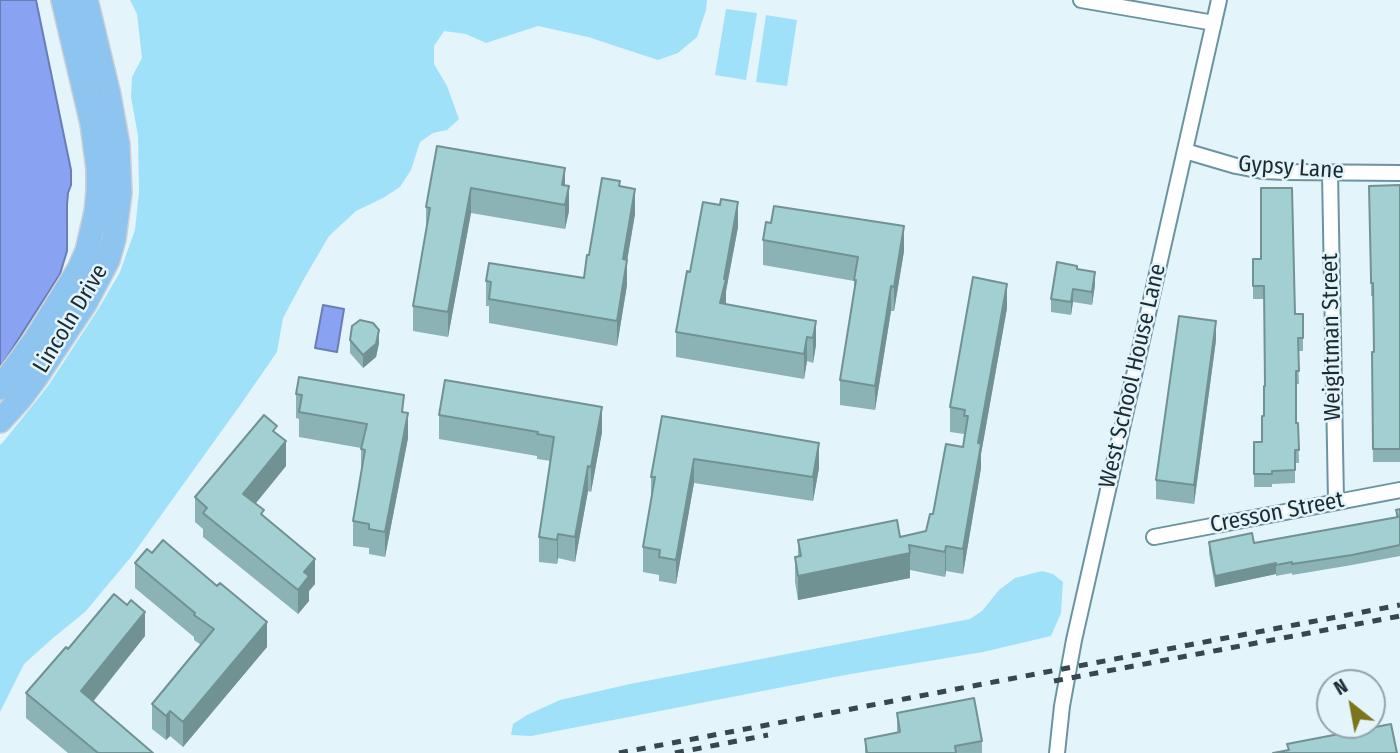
<!DOCTYPE html>
<html>
<head>
<meta charset="utf-8">
<style>
	body { margin:0 }
	#map { position:relative; width:1400px; height:753px; overflow:hidden; background:#e4f4fb; font-family:"Fira Sans Condensed",sans-serif }
	canvas { display:block }
	.north { position:absolute; left:1316px; top:669px; width:70px; height:70px; box-sizing:border-box; background:#e4f4fb; border:2px solid #94a4aa; border-radius:50%; rotate:329deg; font-size:19px; font-weight:700; line-height:28px; text-align:center; color:#1b2b31 }
	.north::after { content:''; display:block; margin:auto; width:24px; height:32px; background:#7b761b; clip-path:polygon(50% 0,100% 100%,50% 72%,0 100%) }
</style>
</head>
<body>
<div id="map">
<canvas width="1400" height="753"></canvas>
<div class="north">N</div>
</div>
<script>
const c = document.querySelector('canvas').getContext('2d');
c.lineJoin = 'round';
function fillPath(path, color) {
  c.fillStyle = color;
  c.fill(path, 'evenodd');
}
function shape(rows) {
  const path = new Path2D();
  for (const r of rows) {
    path.moveTo(r[0], r[1]);
    for (let i = 2; i < r.length; i += 2) path.lineTo(r[i], r[i + 1]);
  }
  return path;
}
function trace(path, color, width, dash) {
  c.strokeStyle = color;
  c.lineWidth = width;
  c.lineCap = dash ? 'butt' : 'round';
  c.setLineDash(dash || []);
  c.stroke(path);
}
function write(font, color, halo, rows, align = 'center') {
  c.font = font + ' "Fira Sans Condensed",sans-serif';
  c.lineWidth = 5;
  c.setLineDash([]);
  c.textBaseline = 'middle';
  c.strokeStyle = halo;
  c.fillStyle = color;
  for (const [text, x, y, turn = 0] of rows) {
    c.save();
    c.translate(x, y);
    c.rotate((+turn || 0) * Math.PI / 180);
    c.textAlign = isNaN(turn) ? turn : align;
    if (halo) c.strokeText(text, 0, 0);
    c.fillText(text, 0, 0);
    c.restore();
  }
}
fillPath(shape([
	[130,0,707,0,706,10,697,37,678,53,658,60,588,37,538,26,486,43,466,34,444,31,434,46,434,64,447,86,459,119,447,130,433,133,420,142,411,170,400,187,383,198,356,211,329,236,305,277,283,318,277,352,241,404,131,557,85,612,53,638,24,664,0,712,0,445,4,441,48,386,99,308,120,272,135,230,139,192,138,136,131,97,132,77,142,58,137,14],
	[726,9,757,13,746,80,715,75],
	[766,15,797,20,787,86,756,82],
	[1042,571,1053,574,1063,582,1061,613,1051,636,983,652,845,675,531,736,511,735,513,724,527,715,560,700,630,684,970,619,982,611,999,590,1015,578]
]), '#9fe1f9');
const water = shape([
	[0,0,36,0,71,170,71,185,68,193,67,205,67,251,60,274,0,368,0,0],
	[323,305,344,309,337,352,315,348,323,305]
]);
fillPath(water, '#89a2f1');
trace(water, '#687eb7', 2);
const minor = shape([
	[1081,0,1214,23],
	[1185,151,1236,166,1262,171,1286,172,1400,173],
	[1330,173,1336,501],
	[1154,537,1400,490],
	[1057,753,1062,706,1074,640,1219,0]
]);
const primary = shape([
	[0,388,35,340,79,269,87,251,96,212,98,191,98,169,92,124,63,0],
	[0,421,20,399,35,379,86,302,108,260,114,239,120,193,118,145,109,95,86,0]
]);
trace(minor, '#6c93a2', 18);
trace(primary, '#cdd0d2', 26);
trace(minor, '#fff', 14);
trace(primary, '#8ec4f0', 23);
trace(shape([
	[1054,681,1400,616],
	[619,753,1400,605],
	[675,753,768,735]
]), '#37474d', 5, [9, 9]);
fillPath(shape([
	[437,146,565,186,569,211,565,229,471,213,448,337,413,331,413,306,426,230,426,207],
	[1400,185,1400,462,1373,462,1372,352,1374,352,1373,296,1371,296,1371,291,1369,186],
	[620,186,635,214,627,261,627,285,617,346,489,323,489,306,486,306,486,281,584,278],
	[738,227,726,291,726,304,816,321,816,345,813,363,807,361,804,379,676,357,676,332,690,272],
	[763,240,904,251,894,311,891,311,875,410,840,405,840,380,854,297,854,281,763,265],
	[1253,259,1295,314,1303,314,1303,351,1298,351,1299,384,1296,384,1296,423,1298,423,1299,463,1295,463,1295,483,1272,484,1272,487,1254,487,1254,442,1262,442,1265,386,1264,299,1253,299],
	[1077,269,1095,285,1092,305,1073,302,1071,315,1051,312,1051,299],
	[1007,308,981,454,981,468,963,574,946,571,945,577,910,570,910,578,798,600,795,582,795,557,798,557,798,540,900,537,926,531,963,447,964,434,950,432,950,407],
	[350,340,379,343,376,357,363,368,350,353],
	[1216,340,1194,504,1156,499,1156,480],
	[296,394,404,413,408,438,385,557,369,554,369,548,353,546,353,521,361,474,361,448,299,437,299,419,296,418],
	[439,415,602,432,591,492,588,491,575,562,558,558,557,564,539,562,539,537,551,461,537,459,537,456,439,439],
	[662,416,819,468,813,501,694,483,676,584,659,581,659,575,643,572,643,547,651,498,651,477],
	[277,434,286,466,255,504,315,584,309,591,309,601,298,614,203,537,203,529,195,522,195,497],
	[1400,509,1400,556,1352,565,1292,575,1292,573,1276,576,1276,574,1215,587,1209,553,1209,542,1254,543,1396,517,1396,510],
	[152,553,217,586,267,647,183,747,170,736,166,740,152,729,152,704,201,645,194,640,194,637,135,588,135,563],
	[145,636,93,702,153,753,68,753,26,718,26,693,68,649],
	[897,713,982,741,982,753,865,753,865,739,897,733]
]), '#8bb3b5');
fillPath(shape([
	[565,168,565,193,562,185],
	[569,186,569,211,565,229,565,205],
	[471,188,471,213,448,337,448,312],
	[635,189,635,214,627,261,627,285,617,346,617,321,623,259],
	[738,202,738,227,726,291,726,304,720,328,720,303],
	[904,226,904,251,894,311,894,287],
	[1095,272,1095,285,1092,305,1092,292],
	[1007,284,1007,308,981,454,981,468,963,574,963,549,978,443],
	[891,286,891,311,875,410,875,386],
	[1073,289,1073,302,1071,315,1071,302],
	[816,321,816,345,813,363,813,338],
	[1216,321,1216,340,1194,504,1194,485],
	[379,330,379,343,376,357,363,368,363,355],
	[807,337,807,361,804,379,804,354],
	[602,407,602,432,591,492,591,467],
	[408,413,408,438,385,557,385,532],
	[286,441,286,466,243,519,243,494],
	[819,443,819,468,813,501,813,477],
	[694,459,694,483,676,584,676,560],
	[588,466,588,491,575,562,575,537],
	[558,534,558,558,557,564,557,540],
	[946,546,946,571,945,577,945,552],
	[910,553,910,578,798,600,798,576],
	[315,559,315,584,309,591,309,601,298,614,298,590,304,572],
	[1276,563,1276,574,1215,587,1215,576],
	[145,612,145,636,81,716,81,691],
	[267,622,267,647,183,747,183,722],
	[170,711,170,736,166,740,166,716]
]), '#719293');
const building = shape([
	[437,146,565,168,562,185,569,186,565,205,471,188,448,312,413,306,430,208,426,207,437,146],
	[602,178,620,181,619,186,635,189,623,259,627,260,617,321,489,299,491,282,486,281,489,263,584,278,587,255,589,255,602,178],
	[1400,185,1400,449,1373,449,1372,352,1374,352,1373,283,1371,283,1371,278,1369,186,1400,185],
	[1261,188,1292,188,1295,314,1303,314,1303,338,1298,338,1299,371,1296,371,1296,423,1298,423,1299,450,1295,450,1295,470,1272,471,1272,474,1254,474,1254,442,1262,442,1262,416,1264,416,1264,386,1265,386,1264,286,1253,286,1253,259,1261,259,1261,188],
	[721,199,738,202,724,279,726,279,720,303,816,321,813,338,807,337,804,354,676,332,687,271,690,272,703,202,720,205,721,199],
	[774,206,904,226,894,287,891,286,875,386,840,380,856,280,854,280,858,257,763,240,766,222,771,223,774,206],
	[1057,262,1077,266,1077,269,1095,272,1092,292,1073,289,1071,302,1051,299,1057,262],
	[973,277,1007,284,978,443,981,444,963,549,946,546,945,552,909,545,910,553,798,576,795,557,801,556,798,540,897,520,900,537,926,531,930,514,933,514,946,444,963,447,968,416,964,416,965,410,950,407,973,277],
	[1179,316,1216,321,1194,485,1156,480,1179,316],
	[360,320,373,323,379,330,376,344,363,355,350,340,352,326,360,320],
	[299,377,404,395,402,412,408,413,385,532,369,529,369,524,353,521,365,450,361,449,367,424,299,412,302,395,296,394,299,377],
	[445,380,602,407,591,467,588,466,575,537,558,534,557,540,539,537,554,437,537,434,538,432,439,415,445,380],
	[264,415,277,426,273,431,286,441,243,494,264,510,261,514,315,559,304,572,309,576,298,590,203,513,207,508,195,497,264,415],
	[662,416,819,443,813,477,694,459,676,560,659,557,660,550,643,547,655,477,651,477,662,416],
	[1400,509,1400,545,1352,555,1292,564,1292,562,1276,565,1276,563,1215,576,1209,542,1252,533,1254,543,1398,517,1396,510,1400,509],
	[163,540,217,586,220,583,267,622,183,722,170,711,166,716,152,704,214,629,194,615,195,613,135,563,147,549,152,553,163,540],
	[114,594,127,605,131,600,145,612,81,691,153,753,98,753,26,693,66,647,68,649,114,594],
	[974,698,982,741,955,746,956,753,867,753,865,739,900,732,897,713,974,698],
	[1391,724,1397,753,1273,753,1289,750,1287,744,1391,724]
]);
fillPath(building, '#a2d0d2');
trace(building, '#719293', 2);
write('23px', '#1b2b31', '#e4f4fb', [
	["Gypsy Lane",1291,168,4],
	["Lincoln Drive",71,319,-59],
	["Weightman Street",1332,337,-91],
	["West School House Lane",1133,376,-77],
	["Cresson Street",1277,513,-11]
]);
</script>
</body>
</html>
